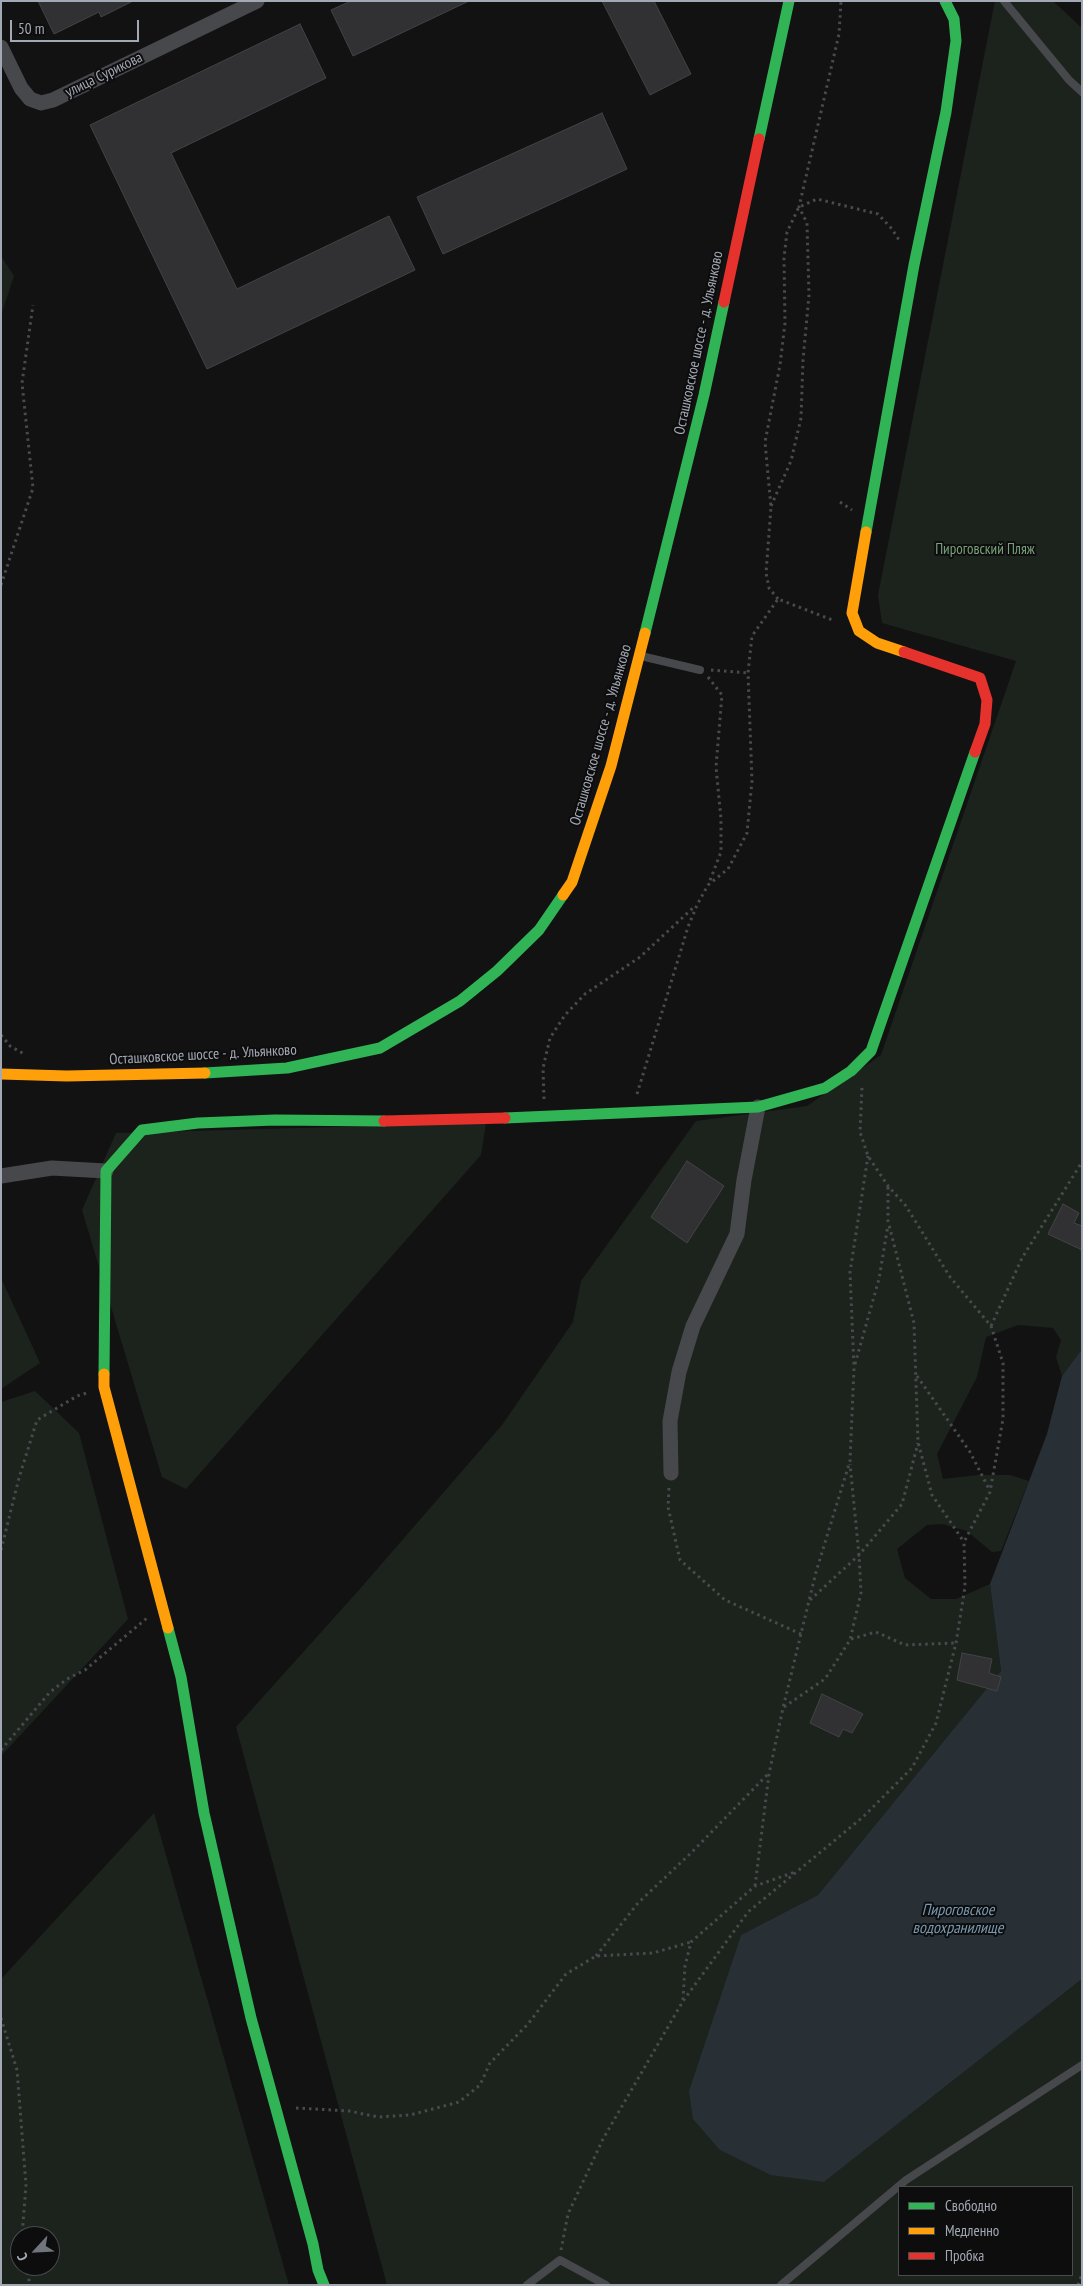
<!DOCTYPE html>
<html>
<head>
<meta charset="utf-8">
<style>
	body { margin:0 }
	#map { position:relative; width:1083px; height:2286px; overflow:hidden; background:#121213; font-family:"PT Sans Narrow",sans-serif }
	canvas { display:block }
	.frame { position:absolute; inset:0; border:2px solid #a3a9b4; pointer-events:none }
	.legend { position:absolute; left:898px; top:2186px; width:175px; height:90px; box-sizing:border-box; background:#0d0d0e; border:1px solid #494b50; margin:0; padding:6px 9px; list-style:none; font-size:15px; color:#a3a9b4 }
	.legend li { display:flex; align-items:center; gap:10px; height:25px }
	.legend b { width:25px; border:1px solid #494b50 }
	.north { position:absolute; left:10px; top:2226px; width:50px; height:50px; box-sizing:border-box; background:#0d0d0e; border:1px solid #494b50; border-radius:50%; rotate:245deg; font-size:14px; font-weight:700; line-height:20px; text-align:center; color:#a3a9b4 }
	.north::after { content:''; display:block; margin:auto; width:18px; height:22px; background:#70747c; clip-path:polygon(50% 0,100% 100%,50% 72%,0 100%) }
	.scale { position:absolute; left:10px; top:20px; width:129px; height:22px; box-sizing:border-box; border:2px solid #a3a9b4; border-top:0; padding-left:6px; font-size:15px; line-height:18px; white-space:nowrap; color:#a3a9b4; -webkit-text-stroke:4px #0d0d0e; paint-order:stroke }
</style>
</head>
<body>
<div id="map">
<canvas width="1083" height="2286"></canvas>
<div class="frame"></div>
<ul class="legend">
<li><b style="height:6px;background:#30b455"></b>Свободно</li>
<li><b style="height:6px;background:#ff9f0a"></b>Медленно</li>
<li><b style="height:6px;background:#e5322d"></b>Пробка</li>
</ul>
<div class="north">С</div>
<div class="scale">50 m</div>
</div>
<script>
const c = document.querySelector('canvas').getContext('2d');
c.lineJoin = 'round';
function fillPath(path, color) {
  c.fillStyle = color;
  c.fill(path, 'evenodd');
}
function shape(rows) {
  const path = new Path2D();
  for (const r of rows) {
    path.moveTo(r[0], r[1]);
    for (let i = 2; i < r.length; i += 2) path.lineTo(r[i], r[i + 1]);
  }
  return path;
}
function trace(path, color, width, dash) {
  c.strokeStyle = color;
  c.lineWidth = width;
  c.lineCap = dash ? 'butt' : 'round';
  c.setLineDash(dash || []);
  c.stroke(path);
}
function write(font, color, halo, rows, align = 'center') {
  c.font = font + ' "PT Sans Narrow",sans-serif';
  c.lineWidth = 4;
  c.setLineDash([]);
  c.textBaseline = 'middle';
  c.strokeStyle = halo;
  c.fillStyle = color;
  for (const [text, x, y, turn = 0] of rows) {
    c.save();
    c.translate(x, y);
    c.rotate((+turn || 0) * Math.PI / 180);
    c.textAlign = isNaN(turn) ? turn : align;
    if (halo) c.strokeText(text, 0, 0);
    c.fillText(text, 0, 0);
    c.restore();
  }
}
fillPath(shape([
	[995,1,1053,1,1082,28,1082,1349,1062,1376,1056,1357,1061,1340,1053,1328,1018,1325,986,1337,977,1377,937,1454,943,1479,979,1475,1010,1475,1029,1481,1001,1551,992,1552,967,1531,942,1524,927,1525,897,1549,905,1578,931,1599,956,1599,990,1584,1001,1671,818,1895,741,1935,689,2092,824,2182,1082,1979,1082,2285,387,2285,236,1727,359,1590,502,1425,573,1322,581,1281,696,1121,807,1106,881,1055,1016,661,882,623,878,595],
	[899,2187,1072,2187,1072,2275,899,2275],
	[1,256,14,276,1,315],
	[486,1123,481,1155,186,1489,162,1477,82,1210,116,1133],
	[1,1278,40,1363,1,1389],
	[35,1391,79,1433,128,1619,1,1756,1,1402],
	[154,1813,289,2285,1,2285,1,1979],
	[20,2236,50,2236,50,2266,20,2266]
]), '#1c231d');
fillPath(shape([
	[1082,1349,1082,1979,824,2182,771,2175,720,2150,693,2119,689,2091,741,1935,818,1895,1001,1671,990,1584,1047,1434,1062,1376]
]), '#283036');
const building = shape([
	[38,1,133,1,101,17,99,12,54,34,38,1],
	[351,1,469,1,353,56,331,10,351,1],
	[602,1,654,1,691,74,650,95,602,1],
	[300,24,326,78,171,153,237,289,389,216,415,270,207,369,90,125,300,24],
	[602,113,627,169,443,254,417,197,602,113],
	[687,1161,724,1186,687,1243,651,1217,687,1161],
	[1063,1204,1079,1213,1074,1223,1082,1226,1082,1250,1048,1234,1063,1204],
	[962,1653,992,1659,989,1673,1001,1677,997,1691,957,1680,962,1653],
	[822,1694,863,1714,852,1733,843,1729,839,1737,810,1723,822,1694]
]);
fillPath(building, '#313133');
trace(building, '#424346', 1);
trace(shape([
	[840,502,852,510],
	[771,506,791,461,801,418,803,360,809,295,807,223,799,207,839,34,841,1],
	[1,585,33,488,22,383,33,305],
	[778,599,769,588,766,573,771,507,765,442,780,365,785,323,784,258,787,232,799,207,817,199,878,214,892,229,899,240],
	[711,670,748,673],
	[708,677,722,695,716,767,721,819,721,852,709,883],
	[1,1035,10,1046,26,1055],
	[637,1094,688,927,697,905,708,885,728,869,747,833,752,781,748,673,752,636,778,599,835,621],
	[544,1099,543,1068,550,1038,565,1015,585,994,640,957,694,907],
	[888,1187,888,1221,914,1323,918,1442,932,1495,964,1542],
	[991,1326,1022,1258,1082,1162],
	[855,1364,879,1279,888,1225],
	[917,1376,970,1452,990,1491],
	[669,1488,668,1507,680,1560,725,1600,801,1634],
	[1,1550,19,1478,37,1420,77,1396,87,1393],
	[810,1600,859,1555,902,1504,918,1443],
	[851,1639,876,1632,905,1645,955,1643],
	[784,1707,825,1679,850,1640,861,1593,859,1555,850,1464],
	[1,1750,50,1692,67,1679,85,1670,147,1618],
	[755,1886,769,1774,783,1708,816,1572,850,1461,854,1368,850,1272,868,1156],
	[596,1956,638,1903,691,1853,768,1774],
	[683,2000,685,1966,691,1942,755,1886,795,1872],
	[1,2018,17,2070,26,2185,22,2236],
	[296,2108,349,2111,378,2117,410,2115,459,2102,480,2085,490,2063,528,2024,566,1974,596,1956,653,1953,691,1942],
	[561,2250,568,2214,603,2139,683,2001,748,1912,863,1817,912,1768,936,1723,956,1643,965,1587,964,1542,990,1492,1003,1419,1003,1363,991,1326,950,1277,906,1206,888,1186,868,1156,860,1132,862,1087],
	[26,2266,30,2285],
	[1078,2285,1082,2274]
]), '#484a4d', 3, [2.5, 4]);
trace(shape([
	[1004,1,1069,80,1082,92],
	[641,656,700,670],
	[527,2285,560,2260,606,2285],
	[781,2285,906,2180,1082,2065]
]), '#47484b', 8);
trace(shape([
	[1,47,21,88,30,99,41,103,53,100,257,1],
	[1,1176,52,1168,106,1171],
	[671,1473,670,1421,679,1372,693,1326,737,1234,744,1180,758,1107]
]), '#47484b', 15);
trace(shape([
	[759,139,789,1],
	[866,532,914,265,946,112,956,41,954,19,945,1],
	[645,633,704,395,724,302],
	[205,1073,287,1068,380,1048,460,1001,497,971,539,930,563,895],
	[505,1118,758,1107,825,1088,851,1071,871,1051,975,752],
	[104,1374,106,1171,142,1130,198,1123,275,1120,384,1121],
	[168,1628,181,1677,204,1813,251,2018,313,2244,318,2270,324,2285]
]), '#30b455', 11);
trace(shape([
	[866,532,852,613,859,631,877,643,904,652],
	[563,895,572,882,611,766,645,633],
	[1,1074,67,1076,205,1073],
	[104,1374,104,1387,168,1628]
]), '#ff9f0a', 11);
trace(shape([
	[724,302,759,139],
	[904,652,980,678,987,700,985,724,975,752],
	[384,1121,505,1118]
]), '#e5322d', 11);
write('15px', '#a3a9b4', '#0d0d0e', [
	["улица Сурикова",104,75,-26],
	["Осташковское шоссе - д. Ульянково",699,343,-78],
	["Осташковское шоссе - д. Ульянково",601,735,-74],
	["Осташковское шоссе - д. Ульянково",203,1055,-3]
]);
write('15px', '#79a07a', '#0d0d0e', [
	["Пироговский Пляж",985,550]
]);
write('italic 16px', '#7899b1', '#0d0d0e', [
	["Пироговское",958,1910],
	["водохранилище",958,1928]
]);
</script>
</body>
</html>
